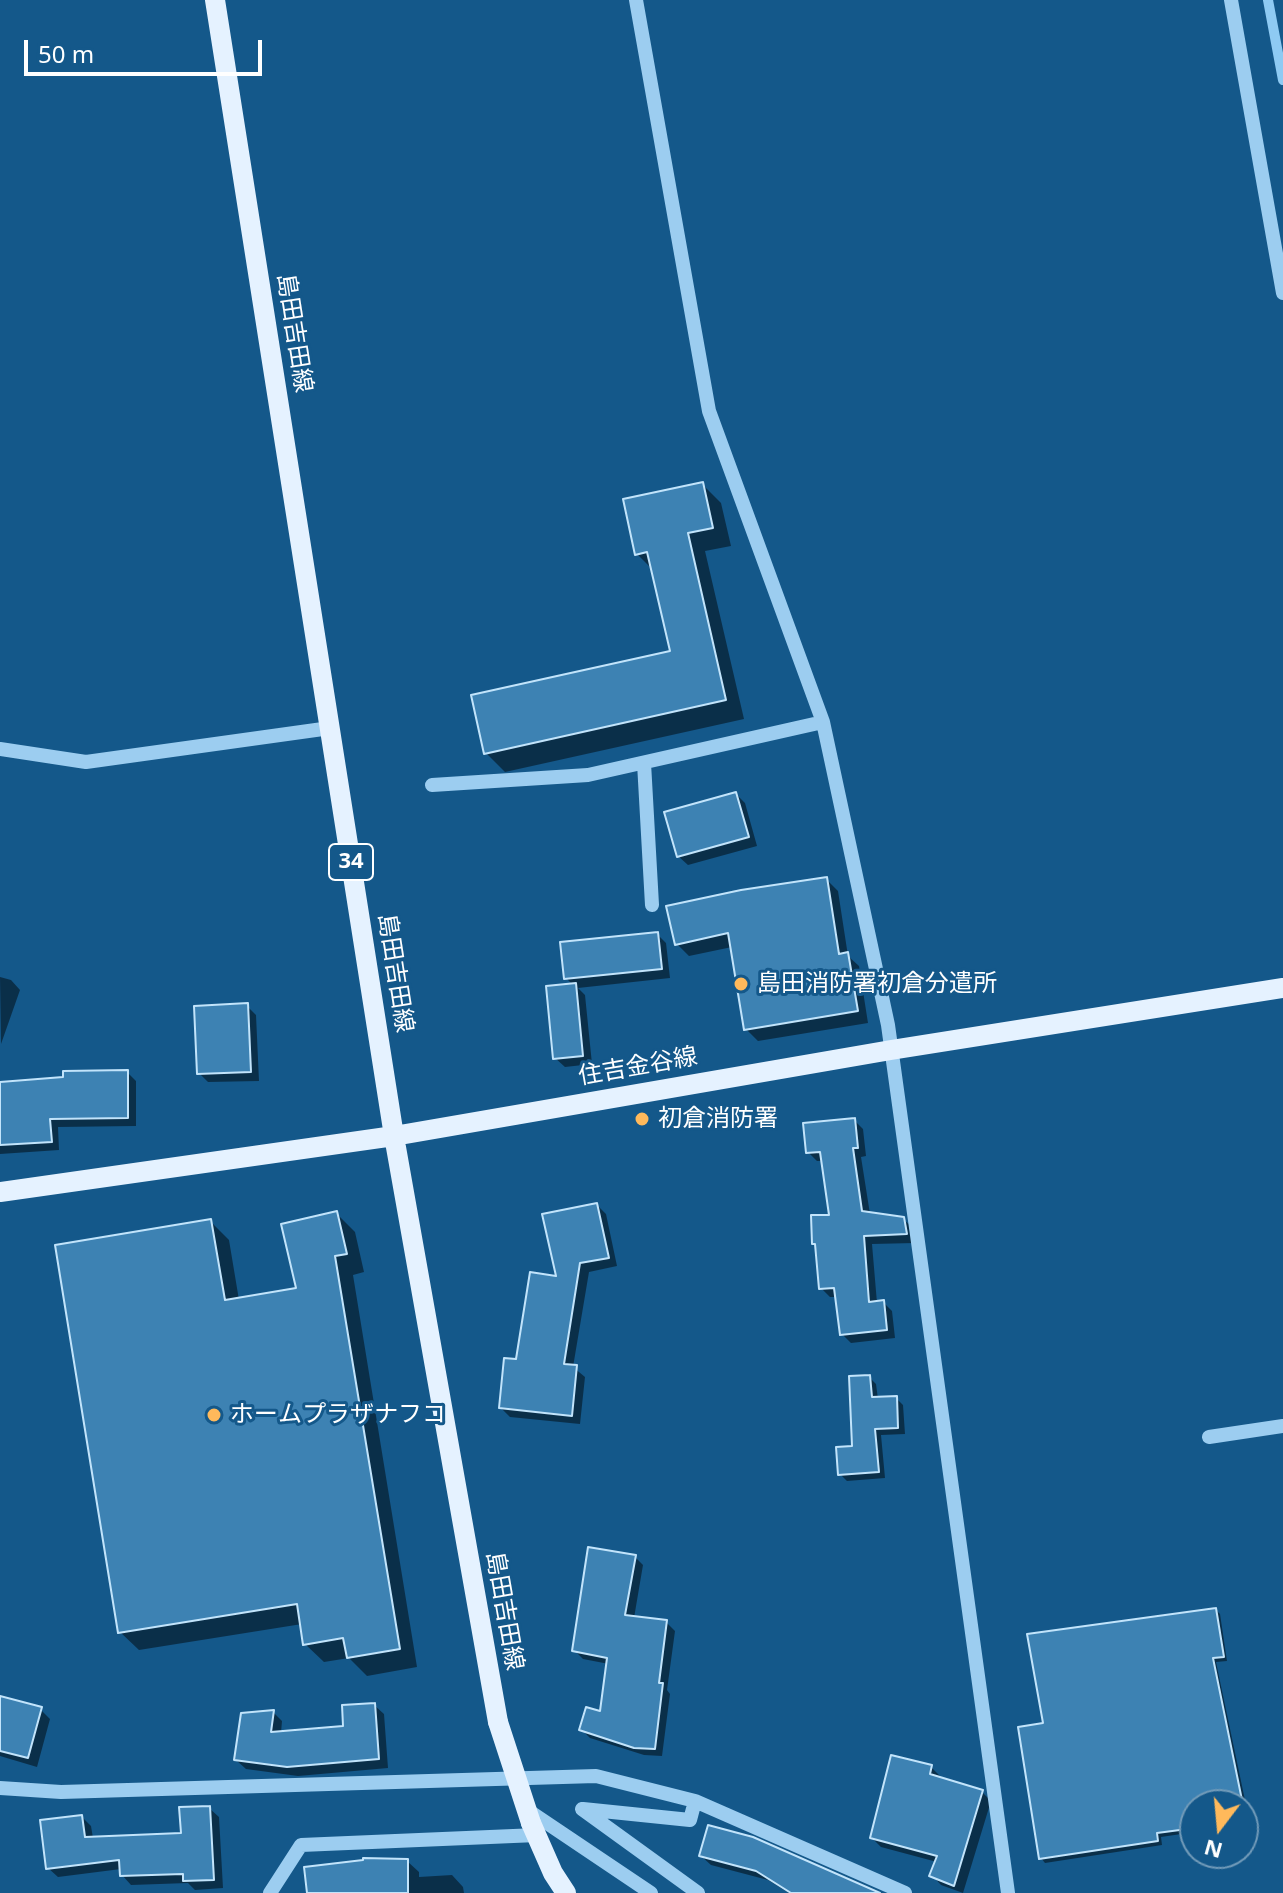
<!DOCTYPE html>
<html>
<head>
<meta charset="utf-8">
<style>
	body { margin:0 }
	#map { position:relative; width:1283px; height:1893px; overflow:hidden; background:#14588a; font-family:"Noto Sans",sans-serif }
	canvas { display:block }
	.north { position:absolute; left:1179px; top:1789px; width:80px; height:80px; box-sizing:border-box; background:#14588a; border:2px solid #729bb9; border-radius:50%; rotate:196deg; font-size:22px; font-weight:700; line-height:32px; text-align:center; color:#fff }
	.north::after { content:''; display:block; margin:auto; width:28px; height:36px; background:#ffb95b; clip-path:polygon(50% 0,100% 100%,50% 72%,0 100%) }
	.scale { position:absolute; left:24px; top:40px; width:238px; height:36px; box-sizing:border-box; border:4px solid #fff; border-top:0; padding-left:10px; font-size:24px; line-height:28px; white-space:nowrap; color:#fff; -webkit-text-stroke:6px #14588a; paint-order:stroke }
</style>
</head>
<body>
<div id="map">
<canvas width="1283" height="1893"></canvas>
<div class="north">N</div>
<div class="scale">50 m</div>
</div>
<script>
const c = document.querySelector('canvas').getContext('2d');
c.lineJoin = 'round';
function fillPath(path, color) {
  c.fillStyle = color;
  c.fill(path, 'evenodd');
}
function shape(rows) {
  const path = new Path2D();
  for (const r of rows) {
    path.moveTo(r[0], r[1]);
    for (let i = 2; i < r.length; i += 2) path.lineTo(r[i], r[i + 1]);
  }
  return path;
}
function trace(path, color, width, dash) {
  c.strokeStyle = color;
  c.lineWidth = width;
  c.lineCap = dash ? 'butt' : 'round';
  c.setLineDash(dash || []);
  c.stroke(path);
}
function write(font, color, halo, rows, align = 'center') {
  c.font = font + ' "Noto Sans","Noto Sans JP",sans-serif';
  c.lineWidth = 6;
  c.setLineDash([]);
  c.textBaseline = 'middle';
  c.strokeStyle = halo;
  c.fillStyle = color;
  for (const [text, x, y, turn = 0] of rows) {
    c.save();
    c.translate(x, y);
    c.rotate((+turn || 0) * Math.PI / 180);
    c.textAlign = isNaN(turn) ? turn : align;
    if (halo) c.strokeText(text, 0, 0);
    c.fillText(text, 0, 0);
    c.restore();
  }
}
fillPath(shape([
	[702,484,721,503,731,546,705,551,744,719,505,772,486,753,672,652,653,570,637,554],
	[736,794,745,803,757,846,688,865,678,856],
	[826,879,838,891,848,956,859,966,868,1023,758,1041,746,1029,732,947,689,956,677,944],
	[657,934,666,943,670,978,578,988,585,995,592,1064,565,1067,555,1058,574,986,566,978],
	[0,977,11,980,20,990,1,1044],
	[247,1006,256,1015,259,1081,208,1082,199,1073],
	[127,1072,136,1081,136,1126,58,1127,59,1150,0,1154,0,1109],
	[854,1120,863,1129,866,1156,861,1157,870,1214,903,1219,913,1228,915,1243,872,1244,877,1303,883,1302,892,1311,895,1338,851,1343,842,1334,837,1297,830,1297,821,1288,817,1247,814,1243,831,1217,823,1161,817,1161,808,1152],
	[597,1205,606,1214,617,1266,589,1272,573,1367,585,1377,580,1424,510,1417,501,1408,517,1361],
	[336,1213,355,1232,364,1272,353,1275,417,1667,367,1676,349,1658,324,1662,305,1644,302,1624,139,1650,120,1632,211,1222,229,1240,239,1300,298,1290],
	[869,1377,876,1384,878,1399,896,1398,903,1405,905,1434,881,1435,885,1478,847,1481,840,1474,854,1448],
	[635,1557,643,1565,634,1618,666,1622,675,1631,667,1690,670,1694,662,1756,644,1755,590,1738,582,1730,602,1714,609,1664,583,1659,575,1651],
	[1216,1610,1220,1614,1227,1661,1216,1662,1250,1824,1243,1825,1243,1805,1195,1805,1195,1832,1161,1837,1162,1845,1045,1863,1041,1858,1045,1725],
	[0,1698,40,1709,50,1719,37,1767,0,1756],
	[374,1705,384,1714,388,1768,298,1776,246,1769,236,1760,273,1712,282,1721,281,1733,345,1728],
	[931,1767,940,1776,939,1779,982,1792,991,1801,963,1893,941,1885,932,1875,937,1862,881,1847,872,1838],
	[209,1808,219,1817,223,1888,195,1890,188,1883,131,1885,122,1875,121,1869,58,1877,48,1868,82,1817,91,1826,93,1838,183,1835],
	[701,1856,872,1893,789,1893,768,1880,711,1865],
	[407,1861,419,1872,419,1877,452,1875,463,1887,464,1893,309,1893]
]), '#0007');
trace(shape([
	[1268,0,1283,80]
]), '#8ecaf3', 10);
const building = shape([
	[703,482,713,528,688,533,726,700,484,754,471,695,670,651,647,552,635,555,623,499,703,482],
	[736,792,749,837,677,857,664,812,736,792],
	[827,877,839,954,848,952,858,1011,744,1030,728,933,675,945,666,906,741,890,827,877],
	[658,932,662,969,564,979,560,942,658,932],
	[576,983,583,1056,553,1059,546,986,576,983],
	[248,1003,251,1072,197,1074,194,1006,248,1003],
	[128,1070,128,1118,50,1119,52,1142,0,1145,0,1082,63,1077,63,1071,128,1070],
	[855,1118,858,1148,853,1148,862,1211,904,1217,907,1234,864,1236,869,1302,884,1300,887,1330,840,1335,834,1288,819,1289,815,1244,812,1244,811,1215,829,1215,820,1152,806,1153,803,1123,855,1118],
	[597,1203,609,1258,580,1263,564,1364,577,1365,572,1416,499,1408,504,1358,516,1359,530,1272,556,1276,542,1214,597,1203],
	[337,1211,347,1254,335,1256,400,1649,347,1658,343,1638,303,1645,297,1604,118,1633,55,1245,211,1219,225,1300,296,1288,281,1224,337,1211],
	[870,1375,872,1397,897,1396,898,1428,875,1429,879,1472,838,1475,836,1447,852,1446,849,1376,870,1375],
	[588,1547,636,1555,625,1615,667,1620,659,1683,663,1683,655,1749,634,1748,579,1730,586,1707,600,1711,607,1658,572,1651,588,1547],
	[1216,1608,1224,1657,1213,1658,1243,1805,1195,1805,1195,1828,1157,1833,1158,1841,1039,1859,1018,1727,1043,1723,1027,1634,1216,1608],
	[0,1696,42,1707,28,1758,0,1751,0,1696],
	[375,1703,379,1759,287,1767,234,1760,241,1713,274,1710,271,1732,343,1726,342,1705,375,1703],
	[891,1755,932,1765,930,1774,983,1790,954,1886,929,1876,937,1856,870,1838,891,1755],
	[210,1806,214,1880,183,1881,183,1874,120,1876,119,1860,46,1869,40,1820,82,1815,85,1837,181,1833,179,1807,210,1806],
	[708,1825,753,1837,880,1893,791,1893,756,1871,699,1856,708,1825],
	[363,1858,408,1859,408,1893,307,1893,304,1867,363,1860,363,1858]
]);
fillPath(building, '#3d82b3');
trace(building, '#c2e4fb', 2);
trace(shape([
	[636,0,709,411,823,722,888,1025,1008,1893],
	[1231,0,1283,293],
	[0,749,86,762,330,728],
	[644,763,652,905],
	[432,785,588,775,823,722],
	[1209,1437,1283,1426],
	[0,1788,61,1792,596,1776,695,1801,905,1893],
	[526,1809,651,1893],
	[582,1809,698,1893],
	[583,1809,690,1820,695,1801],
	[270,1893,301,1845,537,1835]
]), '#9ccdf0', 14);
trace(shape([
	[215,0,394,1136,498,1722],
	[0,1192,394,1136,891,1050,1283,988],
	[531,1823,553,1873,566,1893]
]), '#e5f2ff', 20);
trace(shape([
	[498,1722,531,1823]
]), '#e5f2ff', 20);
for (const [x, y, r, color] of [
	[741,984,8,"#ffb95b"],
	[642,1119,8,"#ffb95b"],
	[214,1415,8,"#ffb95b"]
]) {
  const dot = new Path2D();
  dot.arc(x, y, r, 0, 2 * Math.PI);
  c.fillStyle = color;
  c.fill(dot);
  trace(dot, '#14588a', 3);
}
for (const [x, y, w] of [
	[351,862,44]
]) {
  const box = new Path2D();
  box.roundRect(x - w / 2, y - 18, w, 36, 6);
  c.fillStyle = '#14588a';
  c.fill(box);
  trace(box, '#fff', 2);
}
write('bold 22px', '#fff', null, [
	["34",351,862]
]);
write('24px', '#fff', '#14588a', [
	["島田吉田線",294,333,81],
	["島田吉田線",395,973,81],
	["住吉金谷線",638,1067,-10],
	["島田吉田線",504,1611,80]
]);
write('24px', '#fff', '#14588a', [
	["島田消防署初倉分遣所",757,984],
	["初倉消防署",658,1119],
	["ホームプラザナフコ",230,1415]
], 'left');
</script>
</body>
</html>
